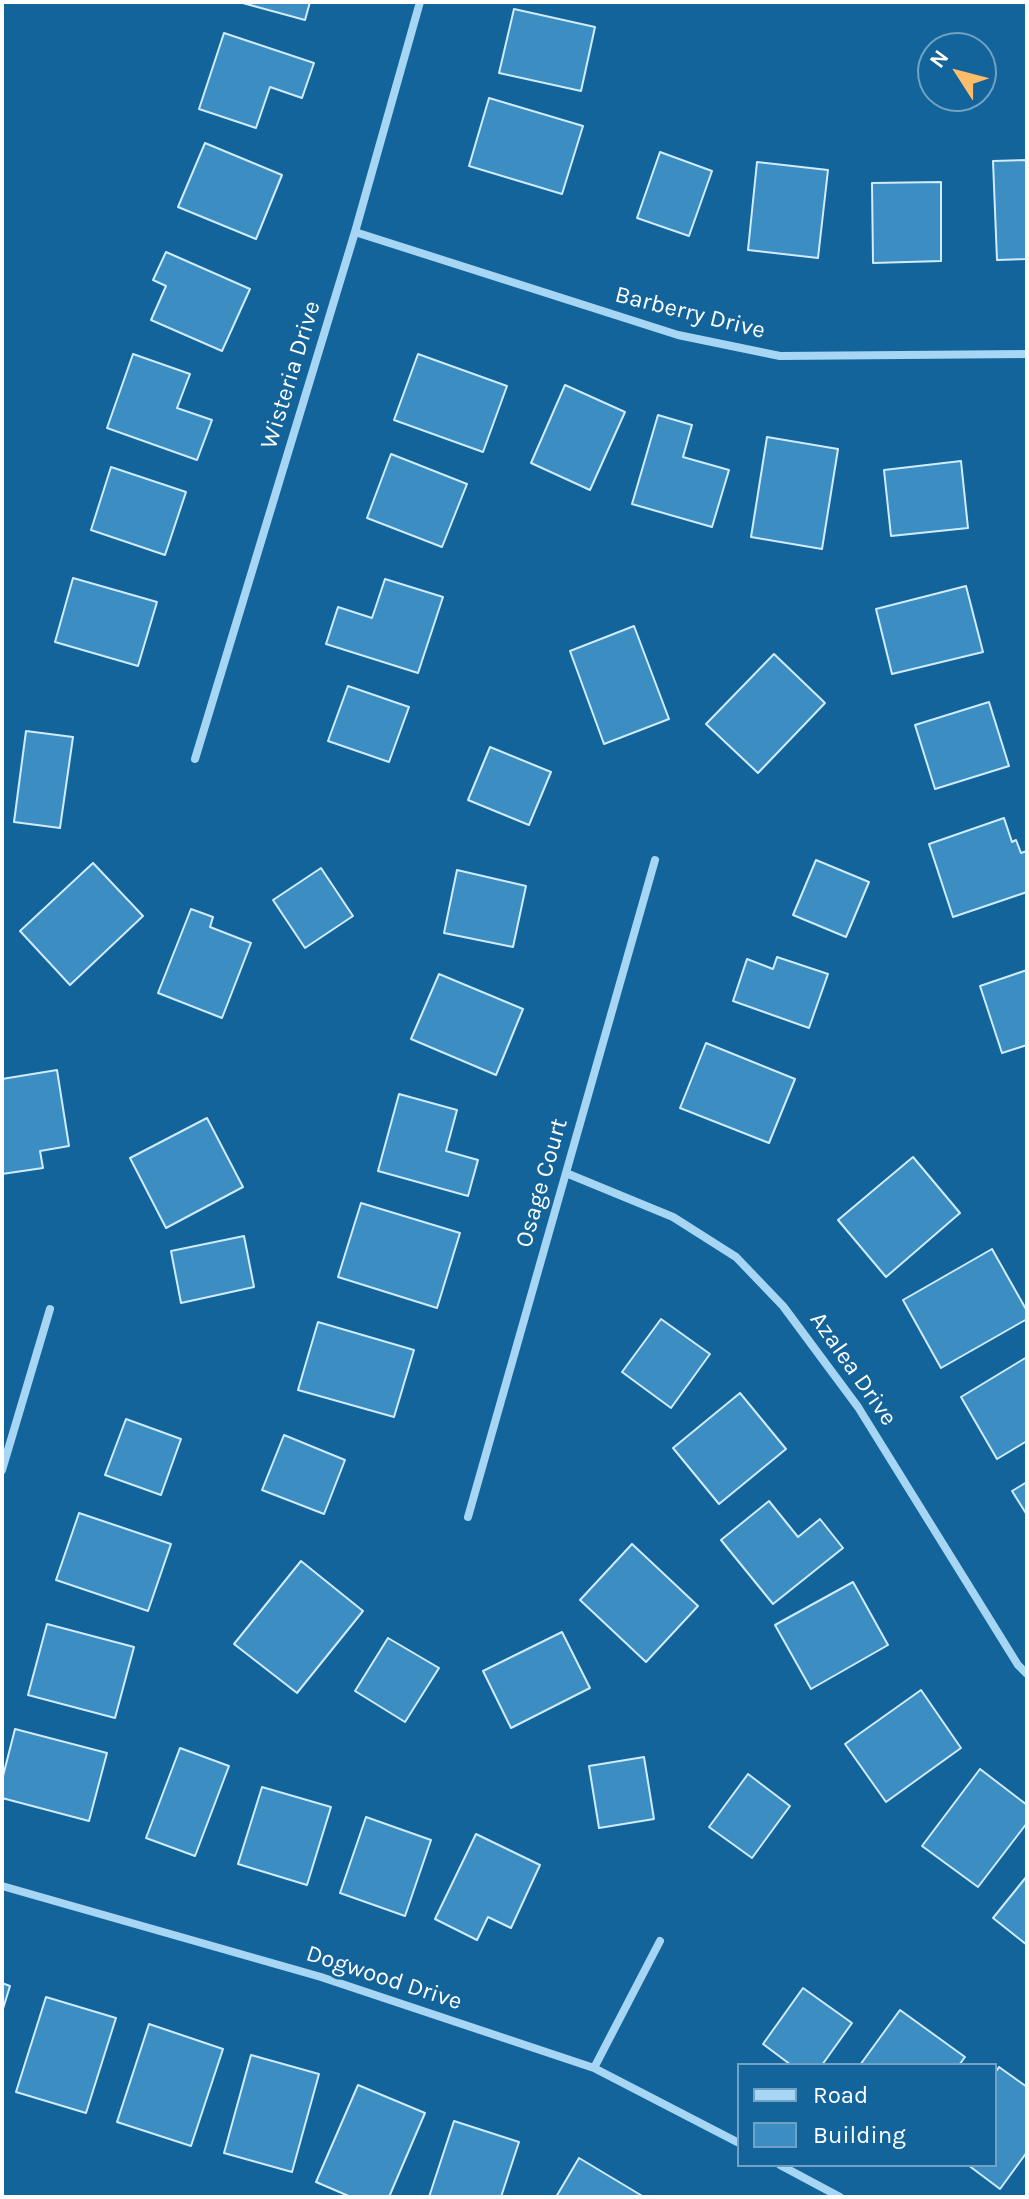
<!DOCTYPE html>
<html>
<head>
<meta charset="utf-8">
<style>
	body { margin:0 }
	#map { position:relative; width:1029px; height:2199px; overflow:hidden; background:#13649b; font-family:Karla,sans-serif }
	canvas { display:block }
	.frame { position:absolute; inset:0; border:4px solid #fff; pointer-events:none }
	.legend { position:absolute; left:737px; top:2063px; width:260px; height:104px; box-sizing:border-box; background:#13649b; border:2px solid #71a2c3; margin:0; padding:10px 14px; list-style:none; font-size:24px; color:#fff }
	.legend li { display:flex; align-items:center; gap:16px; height:40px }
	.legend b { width:40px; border:2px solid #71a2c3 }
	.north { position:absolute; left:917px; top:32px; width:80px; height:80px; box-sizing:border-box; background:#13649b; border:2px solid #71a2c3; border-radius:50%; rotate:306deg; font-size:22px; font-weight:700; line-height:32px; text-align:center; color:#fff }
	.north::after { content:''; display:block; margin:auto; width:28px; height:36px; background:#ffbc6a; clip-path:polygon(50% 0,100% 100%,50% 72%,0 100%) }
</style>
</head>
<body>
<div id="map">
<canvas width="1029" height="2199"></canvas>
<div class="frame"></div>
<ul class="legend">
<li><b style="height:10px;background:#a7d6f4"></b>Road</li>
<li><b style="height:22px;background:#3c8dc2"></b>Building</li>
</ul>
<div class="north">N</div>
</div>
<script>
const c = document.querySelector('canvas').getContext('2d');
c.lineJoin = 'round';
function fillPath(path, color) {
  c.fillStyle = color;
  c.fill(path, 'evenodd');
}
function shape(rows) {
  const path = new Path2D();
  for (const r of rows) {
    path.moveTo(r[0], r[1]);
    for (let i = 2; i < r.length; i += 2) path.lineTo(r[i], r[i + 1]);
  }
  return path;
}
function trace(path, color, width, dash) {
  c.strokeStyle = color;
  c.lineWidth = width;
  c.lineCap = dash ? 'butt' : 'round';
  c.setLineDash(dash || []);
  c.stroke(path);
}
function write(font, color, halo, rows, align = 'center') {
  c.font = font + ' Karla,sans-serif';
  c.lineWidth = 6;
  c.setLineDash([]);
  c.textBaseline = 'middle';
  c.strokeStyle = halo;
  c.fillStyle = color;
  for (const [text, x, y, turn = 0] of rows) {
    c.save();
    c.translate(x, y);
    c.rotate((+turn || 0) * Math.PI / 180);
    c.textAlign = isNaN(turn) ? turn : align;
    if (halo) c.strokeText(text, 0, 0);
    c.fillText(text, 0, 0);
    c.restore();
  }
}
const building = shape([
	[239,2,310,2,305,20,239,2],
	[514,9,595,27,581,91,499,73,514,9],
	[224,33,314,63,302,98,270,87,256,128,199,109,224,33],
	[489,98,583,126,562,194,469,166,489,98],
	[205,143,282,175,256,239,178,207,205,143],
	[660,152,712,171,689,236,637,218,660,152],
	[1027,160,1027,259,997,260,993,161,1027,160],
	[757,162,828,170,818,258,748,250,757,162],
	[941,182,941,261,873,263,872,183,941,182],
	[166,252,250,289,222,351,151,320,166,286,153,280,166,252],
	[133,354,190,374,177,408,212,420,197,460,107,428,133,354],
	[418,354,507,386,483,452,394,420,418,354],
	[565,385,625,412,590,490,531,463,565,385],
	[658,415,692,425,683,457,729,470,712,527,632,504,658,415],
	[767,437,838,449,822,549,751,537,767,437],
	[391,454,467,484,442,547,367,518,391,454],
	[961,461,968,528,891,536,884,470,961,461],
	[111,467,186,492,165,555,91,530,111,467],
	[73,578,157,602,138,666,55,642,73,578],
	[385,579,443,597,418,673,326,644,338,607,372,618,385,579],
	[966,586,983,652,892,674,876,609,966,586],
	[634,626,669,719,604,744,570,651,634,626],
	[774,654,825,703,758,773,706,724,774,654],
	[348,686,409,707,389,762,328,741,348,686],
	[989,702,1009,766,935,789,915,725,989,702],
	[26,731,73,737,60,828,14,822,26,731],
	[490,747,551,772,529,825,468,800,490,747],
	[1004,818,1012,842,1016,840,1021,853,1027,851,1027,892,953,917,929,844,1004,818],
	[816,860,869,882,846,937,793,915,816,860],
	[93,863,143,916,70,985,20,931,93,863],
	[321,868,353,916,305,948,273,900,321,868],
	[457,870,526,886,513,947,444,933,457,870],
	[191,909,213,917,210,927,251,943,222,1018,158,993,191,909],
	[777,957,828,974,809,1028,733,1001,747,959,773,969,777,957],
	[1027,970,1027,1045,1002,1053,980,986,1027,970],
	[439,974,523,1009,496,1075,411,1039,439,974],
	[706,1043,795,1079,769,1143,680,1108,706,1043],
	[57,1070,69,1146,40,1151,43,1168,2,1174,2,1079,57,1070],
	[399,1094,457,1110,446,1151,478,1160,468,1196,378,1171,399,1094],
	[207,1118,243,1187,166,1228,130,1158,207,1118],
	[913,1157,960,1213,886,1277,838,1220,913,1157],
	[361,1203,460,1233,437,1308,338,1277,361,1203],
	[244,1236,254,1287,181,1303,171,1251,244,1236],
	[992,1249,1027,1311,1027,1319,941,1368,903,1300,992,1249],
	[661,1319,710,1354,671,1408,622,1372,661,1319],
	[318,1322,414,1350,394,1417,298,1390,318,1322],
	[1027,1357,1027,1441,997,1459,961,1397,1027,1357],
	[740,1393,786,1449,719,1504,673,1448,740,1393],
	[126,1419,181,1439,161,1495,105,1475,126,1419],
	[284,1435,345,1460,324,1514,262,1490,284,1435],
	[1027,1482,1027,1515,1012,1491,1027,1482],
	[769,1501,798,1537,820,1519,843,1548,773,1604,721,1540,769,1501],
	[79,1513,171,1544,148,1611,56,1580,79,1513],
	[632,1544,698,1606,646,1662,580,1600,632,1544],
	[301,1561,363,1611,297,1693,234,1644,301,1561],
	[853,1582,888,1645,811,1689,775,1625,853,1582],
	[47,1624,134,1647,115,1718,28,1695,47,1624],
	[562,1632,590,1688,511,1728,483,1671,562,1632],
	[388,1638,439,1668,405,1722,355,1691,388,1638],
	[921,1690,961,1748,886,1802,845,1744,921,1690],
	[15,1729,107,1753,89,1821,2,1798,2,1780,15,1729],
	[180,1748,229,1766,195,1856,146,1838,180,1748],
	[644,1757,654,1819,599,1828,589,1766,644,1757],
	[980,1769,1027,1805,1027,1823,978,1887,922,1846,980,1769],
	[748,1774,790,1806,752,1858,709,1827,748,1774],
	[262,1787,331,1807,307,1885,238,1864,262,1787],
	[366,1817,431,1840,405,1916,340,1893,366,1817],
	[476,1834,540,1865,511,1928,488,1917,477,1940,435,1919,476,1834],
	[1027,1876,1027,1945,993,1918,1027,1876],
	[2,1983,10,1986,2,2012,2,1983],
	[803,1988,852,2023,822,2065,791,2065,763,2044,803,1988],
	[46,1997,116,2018,86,2113,16,2092,46,1997],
	[900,2010,965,2057,959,2065,860,2065,900,2010],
	[149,2024,223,2049,191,2146,117,2122,149,2024],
	[251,2055,319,2074,292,2172,224,2153,251,2055],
	[999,2067,1027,2087,1027,2152,1000,2189,968,2165,995,2165,995,2073,999,2067],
	[358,2085,425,2113,389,2197,351,2197,316,2182,358,2085],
	[454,2121,519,2142,501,2197,429,2197,454,2121],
	[579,2158,644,2197,556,2197,579,2158]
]);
fillPath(building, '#3c8dc2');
trace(building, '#d0ecfd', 2);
trace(shape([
	[355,232,678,335,780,356,1027,354],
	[195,759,355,232,420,2],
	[566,1173,673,1217,736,1257,783,1306,858,1407,1018,1665,1027,1674],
	[2,1470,50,1309],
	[468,1517,655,860],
	[2,1886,321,1977,594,2068,739,2143],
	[594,2068,660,1941],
	[780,2165,840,2197]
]), '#a7d6f4', 8);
write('24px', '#fff', '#13649b', [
	["Barberry Drive",690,313,14],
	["Wisteria Drive",291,375,-73],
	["Osage Court",542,1183,-74],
	["Azalea Drive",853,1369,55],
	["Dogwood Drive",384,1978,18]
]);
</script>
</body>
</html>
